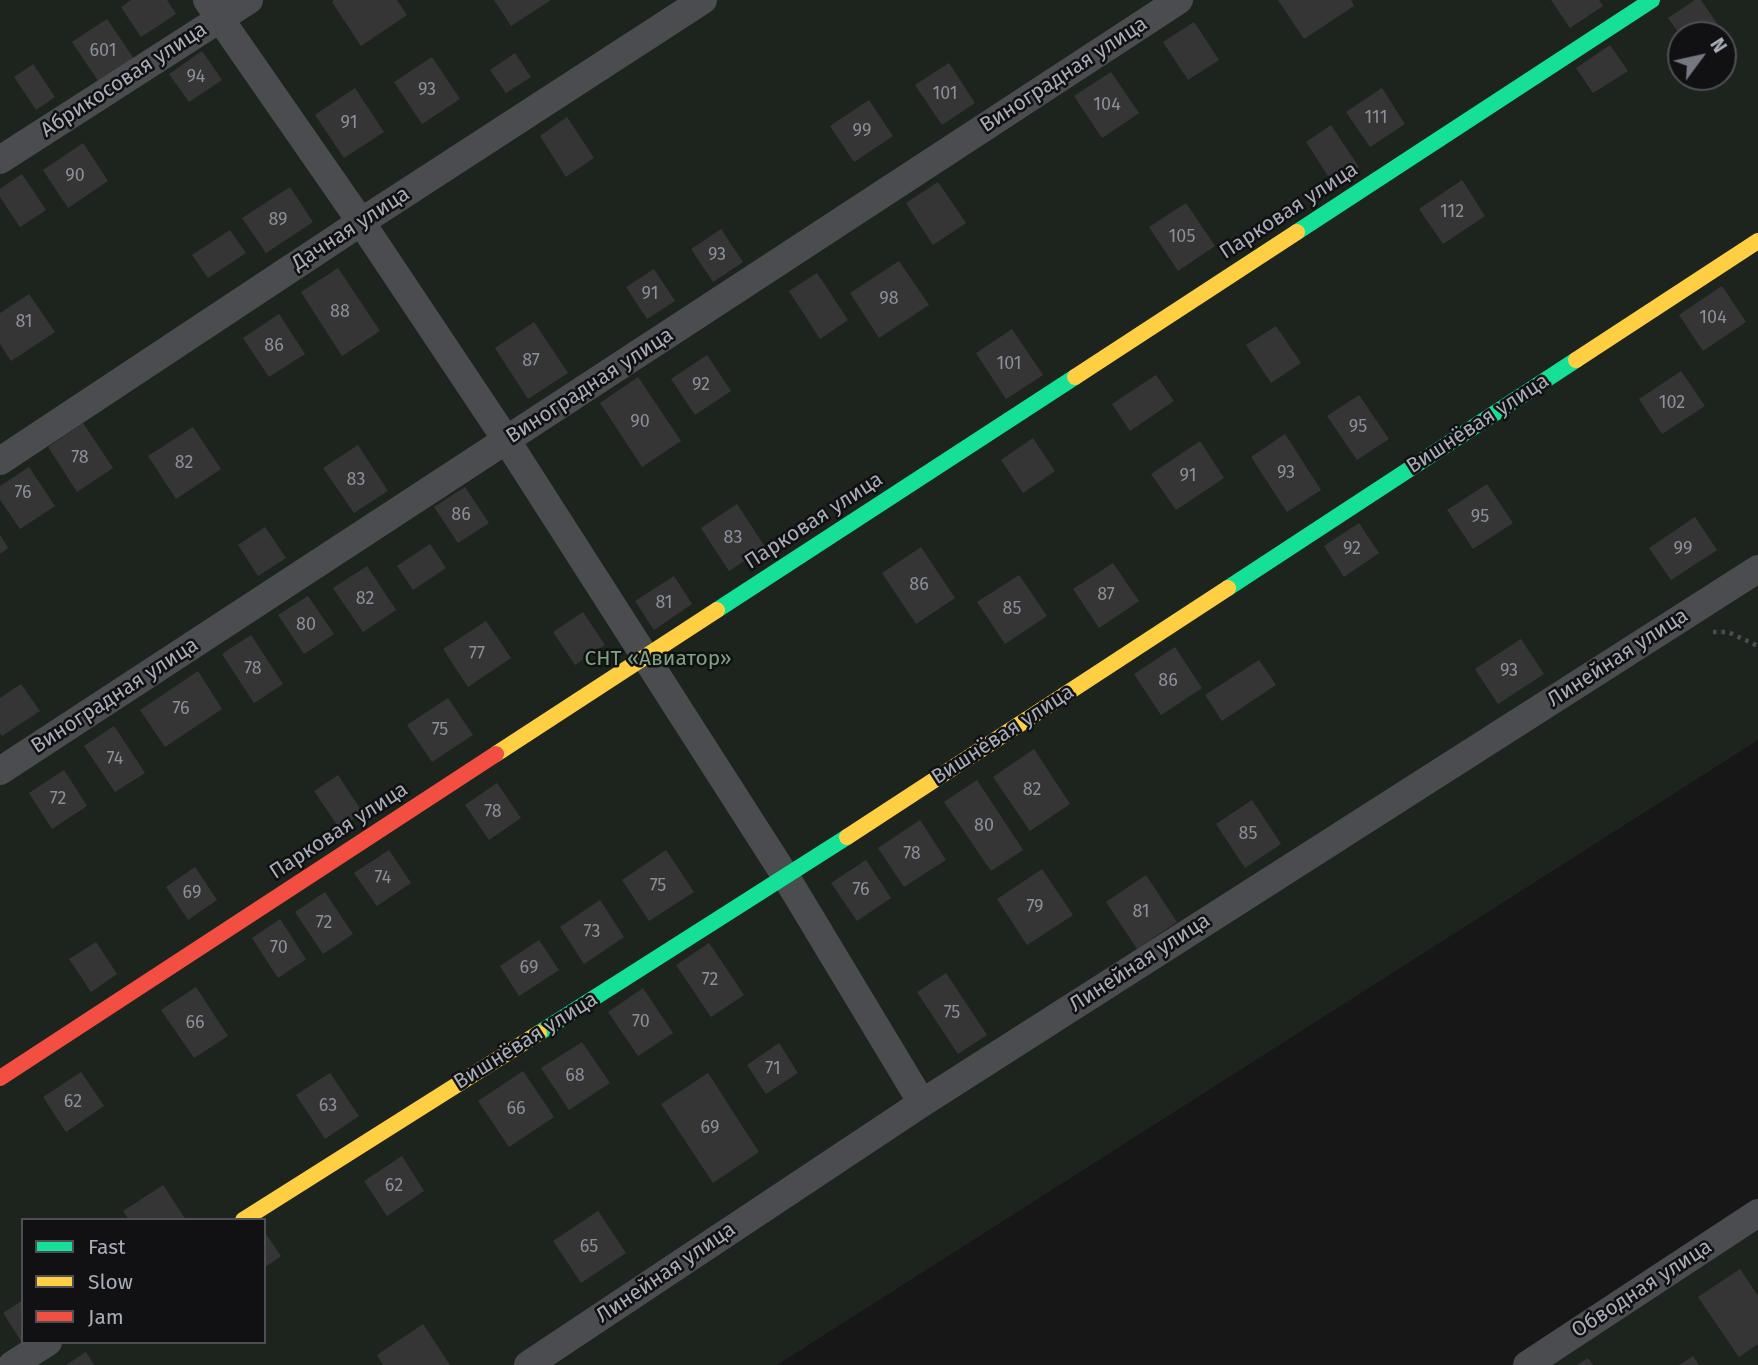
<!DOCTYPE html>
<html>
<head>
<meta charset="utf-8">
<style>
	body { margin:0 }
	#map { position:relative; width:1758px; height:1365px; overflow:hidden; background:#171717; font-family:"Fira Sans",sans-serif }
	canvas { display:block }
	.legend { position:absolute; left:21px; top:1218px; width:245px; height:126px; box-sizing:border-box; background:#111113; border:2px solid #4d4f55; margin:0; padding:9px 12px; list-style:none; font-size:21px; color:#a8adb8 }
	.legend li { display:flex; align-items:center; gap:14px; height:35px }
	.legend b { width:35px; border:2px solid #4d4f55 }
	.north { position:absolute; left:1667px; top:21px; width:70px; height:70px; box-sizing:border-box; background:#111113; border:2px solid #4d4f55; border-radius:50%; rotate:57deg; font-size:19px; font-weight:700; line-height:28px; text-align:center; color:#a8adb8 }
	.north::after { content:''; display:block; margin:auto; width:24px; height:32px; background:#757880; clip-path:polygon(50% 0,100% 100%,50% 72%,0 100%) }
</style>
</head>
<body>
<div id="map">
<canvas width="1758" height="1365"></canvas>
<ul class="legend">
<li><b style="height:9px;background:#16e098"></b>Fast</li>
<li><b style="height:9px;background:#ffcf43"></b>Slow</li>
<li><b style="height:9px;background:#f24e42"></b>Jam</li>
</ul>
<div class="north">N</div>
</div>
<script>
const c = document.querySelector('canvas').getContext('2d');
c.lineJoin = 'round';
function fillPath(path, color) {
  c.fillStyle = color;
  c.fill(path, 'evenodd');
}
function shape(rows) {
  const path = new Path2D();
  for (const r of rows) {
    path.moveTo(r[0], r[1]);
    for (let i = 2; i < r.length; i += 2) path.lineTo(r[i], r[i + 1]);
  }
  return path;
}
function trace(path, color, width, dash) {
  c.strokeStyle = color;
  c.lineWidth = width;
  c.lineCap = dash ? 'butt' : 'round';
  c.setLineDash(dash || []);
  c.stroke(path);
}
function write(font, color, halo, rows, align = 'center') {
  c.font = font + ' "Fira Sans",sans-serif';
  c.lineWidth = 5;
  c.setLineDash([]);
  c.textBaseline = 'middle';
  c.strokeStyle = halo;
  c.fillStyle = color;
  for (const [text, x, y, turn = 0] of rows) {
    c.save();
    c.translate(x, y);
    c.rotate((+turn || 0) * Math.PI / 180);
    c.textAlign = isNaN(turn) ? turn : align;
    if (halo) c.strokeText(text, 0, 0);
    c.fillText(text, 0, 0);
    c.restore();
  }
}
fillPath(shape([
	[0,0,1758,0,1758,740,777,1365,0,1365],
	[1681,35,1723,35,1723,77,1681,77],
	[23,1220,264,1220,264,1342,23,1342],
	[1758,1206,1758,1365,1521,1365]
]), '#1d241e');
fillPath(shape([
	[131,0,167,0,176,14,141,37,121,7],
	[334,0,397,0,407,15,361,46,332,2],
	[494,0,551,0,511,26],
	[1278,0,1351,0,1354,6,1304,39],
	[1551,0,1599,0,1603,6,1570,28],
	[1695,0,1701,0,1722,31,1717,35,1680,35,1668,18],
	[107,19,134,59,99,82,72,42],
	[1194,22,1219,60,1188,80,1163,42],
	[1610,45,1628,71,1593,93,1576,68],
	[202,51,222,80,189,102,169,74],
	[515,53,531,77,506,93,490,70],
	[432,57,460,99,422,124,394,82],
	[949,63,975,103,942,125,915,85],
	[33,64,55,97,36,110,14,77],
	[1111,72,1139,113,1102,138,1074,96],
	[355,88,384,132,344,158,315,115],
	[1382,88,1405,124,1370,147,1346,112],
	[869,100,893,136,854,162,830,126],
	[567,117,594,158,566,177,540,136],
	[1331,125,1359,167,1333,184,1306,142],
	[83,143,108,181,68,208,43,170],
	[22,174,46,210,20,227,0,197,0,189],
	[1462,180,1485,216,1443,244,1419,209],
	[938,182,966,223,933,245,906,203],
	[290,187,313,222,266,253,242,218],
	[1186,203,1215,246,1178,271,1149,227],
	[721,229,743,262,713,282,691,249],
	[230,230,246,253,208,278,192,255],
	[899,261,929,305,879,338,850,293],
	[338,268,380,331,342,356,301,292],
	[654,269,675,301,647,319,626,287],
	[817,273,848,320,820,339,789,291],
	[1722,286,1746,322,1703,351,1679,315],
	[29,294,55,332,11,361,0,344,0,313],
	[279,314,305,354,269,377,243,338],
	[534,322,568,373,528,399,495,348],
	[1276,326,1301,363,1271,383,1246,345],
	[1012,329,1043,375,1006,399,976,353],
	[707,355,731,391,695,415,671,379],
	[1681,371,1705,406,1662,434,1639,399],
	[1156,375,1174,401,1130,431,1112,404],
	[638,377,681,441,642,467,600,403],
	[1359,395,1389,439,1357,460,1327,416],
	[83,423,113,468,77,492,48,447],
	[193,427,221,469,176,499,148,456],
	[1285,434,1321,490,1287,512,1251,457],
	[1033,438,1055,471,1023,493,1001,460],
	[1200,441,1224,478,1176,510,1151,474],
	[358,445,388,491,354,513,323,468],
	[29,467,55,506,20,529,0,500,0,486],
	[1487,484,1513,523,1473,549,1447,510],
	[465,487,489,523,458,543,434,507],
	[737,504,765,547,729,571,701,528],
	[1695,517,1717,550,1671,580,1649,548],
	[1359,523,1379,553,1344,577,1324,546],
	[265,527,286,558,258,576,238,545],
	[0,535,8,548,0,554],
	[430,544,446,568,413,590,397,566],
	[921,547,955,598,916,624,882,573],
	[1113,563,1139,601,1099,628,1073,589],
	[367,566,396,610,363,632,333,588],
	[1019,575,1047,616,1005,644,977,602],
	[674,576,692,604,654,630,635,601],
	[308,596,334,634,304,654,278,615],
	[583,612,605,645,575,665,553,632],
	[486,621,511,658,468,687,443,649],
	[251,635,283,684,254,703,222,654],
	[1521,639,1544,674,1498,704,1475,669],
	[1175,647,1202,688,1161,715,1134,674],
	[1259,660,1276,685,1222,721,1205,695],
	[198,671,222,709,165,747,140,710],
	[21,684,40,711,2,736,0,733,0,698],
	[448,698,473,735,432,762,407,725],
	[114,726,145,773,115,792,84,746],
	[1034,749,1070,804,1030,831,993,777],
	[64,770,87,806,52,829,29,793],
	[338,775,363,813,339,828,314,791],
	[977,780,1023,850,991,871,944,802],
	[497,783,521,818,489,840,465,805],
	[1252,800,1281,844,1245,868,1216,824],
	[920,820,946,860,904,887,878,848],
	[389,850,411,883,377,906,354,873],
	[666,850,694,892,649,921,622,880],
	[866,860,891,898,857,921,831,883],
	[195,867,217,900,188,920,166,887],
	[1042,869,1073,915,1027,945,997,899],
	[1146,875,1177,922,1137,949,1106,902],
	[325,892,353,934,323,954,295,912],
	[600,900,624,937,584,964,560,927],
	[280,919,306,959,278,978,252,938],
	[539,940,559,970,519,996,500,966],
	[96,942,117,974,91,992,69,959],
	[709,943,744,995,711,1017,676,965],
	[946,973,987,1035,958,1054,917,992],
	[196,987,228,1036,194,1058,161,1010],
	[643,988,673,1033,638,1056,608,1012],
	[582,1042,610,1083,569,1110,541,1068],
	[779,1043,798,1073,766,1094,747,1065],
	[523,1071,554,1117,509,1147,478,1101],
	[81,1072,104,1106,66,1132,43,1097],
	[330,1073,359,1116,325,1139,296,1095],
	[708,1073,759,1152,713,1183,661,1104],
	[402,1156,424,1191,387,1216,364,1181],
	[163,1185,186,1220,129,1220,123,1211],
	[598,1211,626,1253,581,1283,553,1241],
	[264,1231,281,1256,264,1268],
	[1740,1269,1758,1296,1758,1344,1739,1357,1698,1297],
	[23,1300,23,1344,3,1313],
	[423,1324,450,1365,383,1365,377,1355],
	[86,1352,94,1365,66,1365],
	[1693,1356,1699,1365,1679,1365],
	[1588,1358,1593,1365,1577,1365]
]), '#353536');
trace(shape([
	[1713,632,1728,632,1758,646]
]), '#4d4e52', 4.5, [3.5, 5]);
trace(shape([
	[207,0,361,222,507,441,786,877,922,1103],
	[0,160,249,0],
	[0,461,361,222,703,0],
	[0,771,1179,0],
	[12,1365,48,1342],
	[528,1365,922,1103,1758,569],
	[1527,1365,1758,1213]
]), '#4b4c50', 28);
trace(shape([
	[1297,232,1652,0],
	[1228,588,1576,360],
	[717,610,1075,377],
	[539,1033,847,837]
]), '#16e098', 16);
trace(shape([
	[1576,360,1758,241],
	[1075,377,1297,232],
	[496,754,717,610],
	[847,837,1228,588],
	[243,1220,539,1033]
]), '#ffcf43', 16);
trace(shape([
	[0,1078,496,754]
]), '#f24e42', 16);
write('18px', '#8b8f98', null, [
	["601",103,51],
	["94",196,77],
	["93",427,90],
	["101",945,94],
	["104",1107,105],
	["111",1376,118],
	["91",349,123],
	["99",862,131],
	["90",75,176],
	["112",1452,212],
	["89",278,220],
	["105",1182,237],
	["93",717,255],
	["91",650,294],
	["98",889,299],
	["88",340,312],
	["104",1713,318],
	["81",24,322],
	["86",274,346],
	["87",531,361],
	["101",1009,364],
	["92",701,385],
	["102",1672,403],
	["90",640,422],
	["95",1358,427],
	["78",80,458],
	["82",184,463],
	["93",1286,473],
	["91",1188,476],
	["83",356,480],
	["76",23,493],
	["86",461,515],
	["95",1480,517],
	["83",733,538],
	["92",1352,549],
	["99",1683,549],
	["86",919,585],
	["87",1106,595],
	["82",365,599],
	["81",664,603],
	["85",1012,609],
	["80",306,625],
	["77",477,654],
	["78",253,669],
	["93",1509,671],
	["86",1168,681],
	["76",181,709],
	["75",440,730],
	["74",115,759],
	["82",1032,790],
	["72",58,799],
	["78",493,812],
	["80",984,826],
	["85",1248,834],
	["78",912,854],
	["74",383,878],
	["75",658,886],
	["76",861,890],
	["69",192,893],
	["79",1035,907],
	["81",1141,912],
	["72",324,923],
	["73",592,932],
	["70",279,948],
	["69",529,968],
	["72",710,980],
	["75",952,1013],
	["70",641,1022],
	["66",195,1023],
	["71",773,1069],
	["68",575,1076],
	["62",73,1102],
	["63",328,1106],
	["66",516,1109],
	["69",710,1128],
	["62",394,1186],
	["65",589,1247]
]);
write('21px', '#a8adb8', '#111113', [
	["Виноградная улица",1064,75,-33],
	["Абрикосовая улица",124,80,-33],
	["Парковая улица",1289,211,-33],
	["Дачная улица",351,229,-33],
	["Виноградная улица",590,386,-33],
	["Вишнёвая улица",1478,424,-33],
	["Парковая улица",814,521,-33],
	["Линейная улица",1618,658,-33],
	["Виноградная улица",115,696,-33],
	["Вишнёвая улица",1003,735,-33],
	["Парковая улица",339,831,-33],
	["Линейная улица",1140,963,-33],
	["Вишнёвая улица",526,1041,-32],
	["Линейная улица",666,1273,-34],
	["Обводная улица",1642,1289,-33]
]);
write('21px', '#7fa381', '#111113', [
	["СНТ «Авиатор»",658,659]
]);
</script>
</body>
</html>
